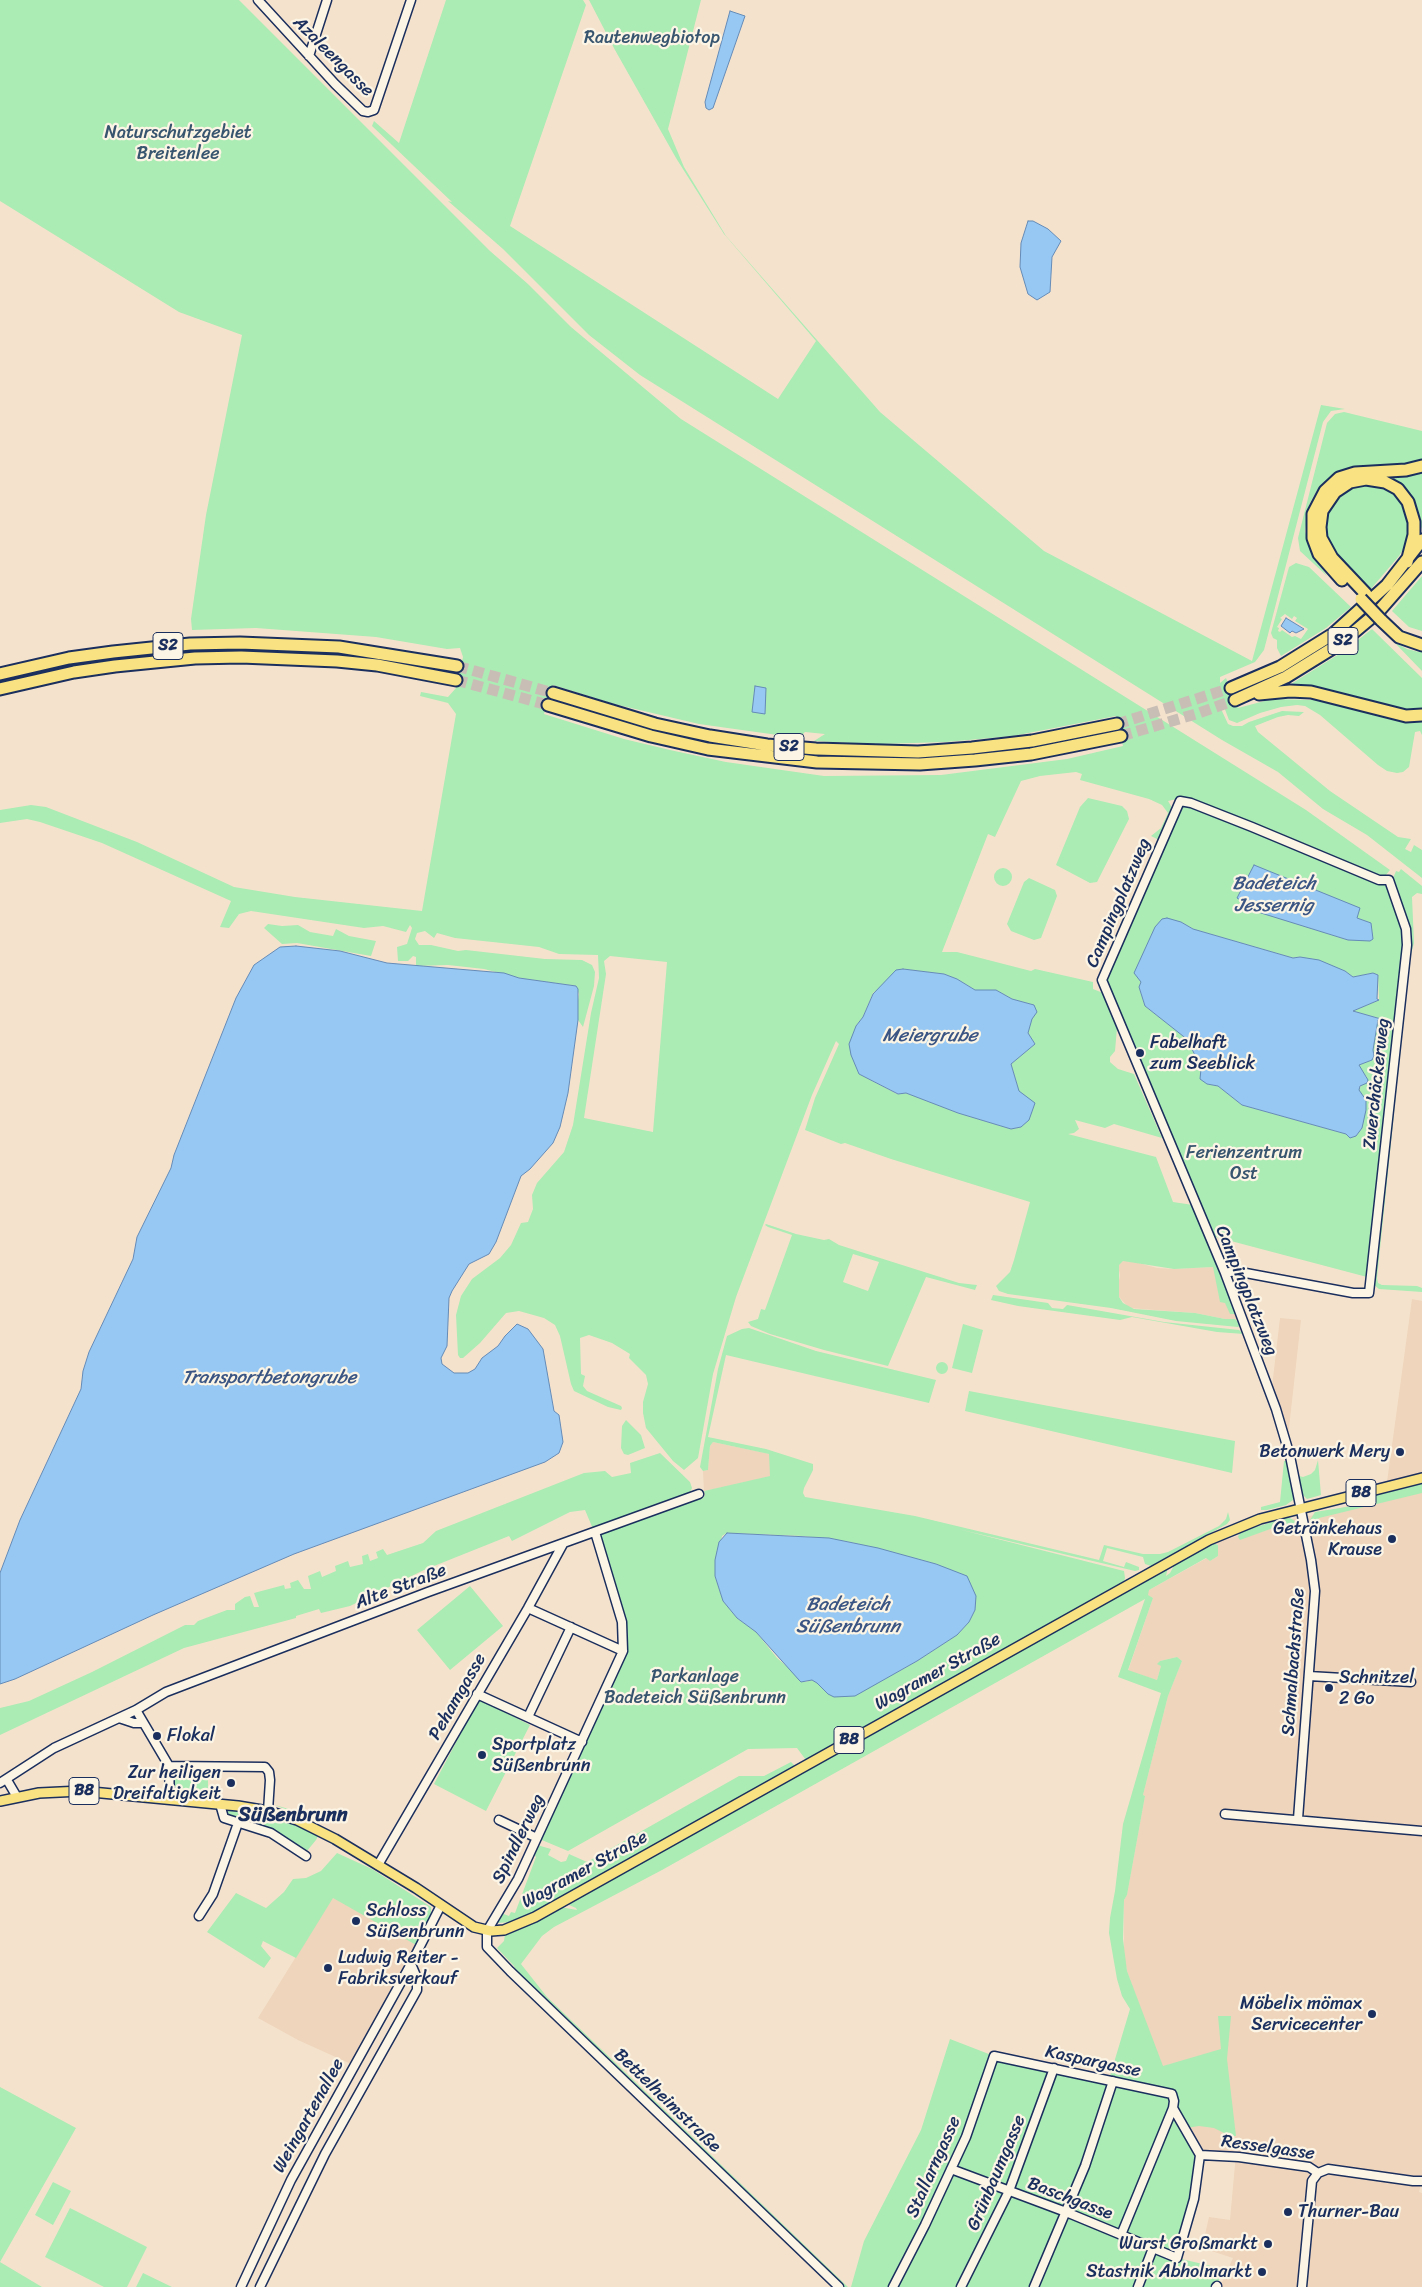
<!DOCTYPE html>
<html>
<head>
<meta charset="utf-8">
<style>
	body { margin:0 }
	canvas { display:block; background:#f4e2cc }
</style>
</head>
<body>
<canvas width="1422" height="2287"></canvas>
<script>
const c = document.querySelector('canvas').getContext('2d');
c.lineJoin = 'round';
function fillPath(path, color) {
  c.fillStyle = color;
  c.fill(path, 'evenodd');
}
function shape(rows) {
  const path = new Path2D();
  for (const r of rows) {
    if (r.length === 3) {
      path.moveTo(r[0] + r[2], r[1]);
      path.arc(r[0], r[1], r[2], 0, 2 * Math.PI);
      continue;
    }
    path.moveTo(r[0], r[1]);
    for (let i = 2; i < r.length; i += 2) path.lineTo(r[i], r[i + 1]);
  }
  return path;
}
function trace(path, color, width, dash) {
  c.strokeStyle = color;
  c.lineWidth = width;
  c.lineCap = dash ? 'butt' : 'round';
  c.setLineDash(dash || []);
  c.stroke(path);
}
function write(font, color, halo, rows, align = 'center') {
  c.font = font + ' Sriracha,sans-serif';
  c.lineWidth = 4.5;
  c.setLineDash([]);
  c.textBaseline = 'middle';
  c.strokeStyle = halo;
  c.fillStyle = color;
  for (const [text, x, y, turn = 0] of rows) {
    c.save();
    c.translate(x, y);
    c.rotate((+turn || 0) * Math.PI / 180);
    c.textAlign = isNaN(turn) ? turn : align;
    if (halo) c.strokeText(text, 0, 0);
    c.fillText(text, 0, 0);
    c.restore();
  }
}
fillPath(shape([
	[1128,1260,1157,1268,1174,1269,1213,1267,1225,1303,1238,1314,1241,1323,1235,1319,1225,1319,1195,1313,1129,1308,1119,1297,1118,1287,1120,1275,1118,1265,1123,1261],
	[1412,1299,1422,1301,1422,1473,1387,1482],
	[1280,1318,1301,1320,1287,1446,1272,1387],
	[713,1442,770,1454,770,1477,704,1491,703,1471,708,1470,710,1446],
	[1422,1486,1422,2181,1419,2192,1422,2193,1422,2287,1220,2287,1233,2258,1202,2248,1209,2217,1230,2220,1236,2154,1200,2150,1167,2066,1161,2067,1127,1971,1124,1955,1124,1900,1127,1895,1145,1796,1143,1795,1168,1696,1182,1661,1177,1657,1160,1661,1161,1666,1157,1680,1128,1671,1153,1598,1147,1595,1149,1590,1207,1558,1210,1561,1218,1556,1218,1545,1216,1543,1286,1520,1315,1515],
	[333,1897,416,1945,351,2064,298,2040,258,2018]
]), '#efd5bb');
fillPath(shape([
	[0,0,239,0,490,251,528,284,571,327,681,419,1306,810,1390,870,1385,876,1379,877,1282,834,1181,798,1168,801,1171,806,1171,814,1159,840,1151,836,1161,828,1168,813,1162,805,1149,799,1080,780,1082,774,1076,772,1040,776,1021,781,995,837,988,834,942,952,957,952,1031,971,1035,969,1093,982,1093,989,1103,993,1117,1028,1115,1051,1110,1057,1110,1062,1118,1069,1134,1074,1162,1138,1114,1124,1105,1128,1075,1120,1079,1129,1074,1133,1068,1134,1156,1157,1173,1202,1193,1205,1238,1314,1230,1314,1225,1303,1220,1302,1213,1267,1174,1269,1123,1261,1119,1265,1119,1297,1123,1303,1134,1309,1195,1313,1225,1319,1235,1319,1241,1325,1238,1327,1176,1321,1111,1308,1008,1294,999,1291,996,1286,1010,1272,1014,1260,1030,1202,891,1159,845,1143,841,1144,805,1130,815,1098,839,1044,836,1041,812,1095,736,1297,713,1374,698,1458,684,1470,673,1461,646,1428,643,1413,643,1402,648,1384,646,1375,629,1358,630,1354,612,1343,589,1335,580,1338,581,1374,585,1376,583,1386,587,1391,621,1406,622,1408,621,1410,608,1407,574,1391,571,1384,560,1336,555,1325,544,1318,519,1311,506,1313,480,1343,463,1358,460,1358,458,1355,456,1315,461,1296,472,1279,500,1258,511,1245,521,1223,528,1222,533,1209,532,1195,537,1183,564,1152,573,1125,591,1013,599,978,598,955,559,954,539,947,455,938,437,933,434,938,425,931,417,933,415,939,419,945,431,945,458,951,466,950,545,959,582,960,592,965,595,972,594,986,583,1027,578,1020,577,1006,579,994,576,986,519,978,484,969,448,965,416,966,416,957,413,956,408,961,398,961,397,947,407,944,412,928,410,925,406,932,383,926,364,928,251,911,239,914,229,928,220,927,231,901,102,843,40,822,27,819,0,823,0,810,31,805,46,807,137,842,234,887,295,897,422,911,456,714,448,703,420,696,421,692,448,697,456,688,463,657,460,648,447,649,376,637,256,628,192,630,191,619,206,515,242,335,179,312,0,201],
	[553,685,614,704,699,724,799,738,805,732,825,734,814,741,850,743,881,744,946,742,1013,736,1116,716,1123,746,1067,759,941,775,824,776,726,762,670,750,624,739,544,714],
	[610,956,667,962,653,1132,584,1118,606,974,604,961],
	[903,969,944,974,957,979,975,990,996,990,1012,999,1034,1005,1028,1033,1035,1044,1011,1064,1019,1091,1021,1127,1011,1129,958,1113,906,1093,897,1094,859,1074,856,1026,863,1017,873,993],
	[446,0,583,0,586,5,510,226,778,399,816,341,724,234,676,158,615,50,589,0,701,0,668,129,684,167,726,236,880,412,1044,551,1252,661,1321,405,1345,409,1331,411,1323,422,1264,650,1255,662,1220,677,1220,683,1226,678,1238,708,1272,699,1315,700,1397,720,1422,721,1422,735,1420,731,1415,732,1409,767,1403,772,1397,773,1387,771,1378,765,1320,715,1305,706,1297,705,1281,707,1260,713,1237,723,1229,720,1221,699,1222,711,1228,724,1233,726,1242,726,1249,722,1282,711,1304,712,1299,716,1288,715,1278,717,1255,726,1258,732,1330,791,1398,837,1411,839,1405,849,1411,852,1414,845,1422,850,1422,878,1367,835,1323,809,1278,772,1222,740,640,375,589,335,503,249,448,201,452,202,372,126,374,121,399,143],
	[1344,412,1422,431,1422,460,1398,466,1371,465,1345,470,1323,483,1317,490,1309,505,1305,531,1310,550,1327,576,1300,551,1298,538,1327,423,1335,414],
	[1422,469,1422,527,1417,535,1417,519,1380,474],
	[1368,483,1385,487,1401,500,1408,513,1410,532,1407,543,1399,556,1370,590,1339,559,1329,545,1325,530,1326,515,1335,498,1350,487],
	[1296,563,1309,567,1351,607,1326,628,1281,656,1277,648,1277,640,1273,638,1271,633,1289,567],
	[1285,614,1292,619,1294,616,1297,618,1295,621,1308,629,1301,639,1295,636,1292,637,1282,630,1280,632,1278,631,1279,628,1277,627,1282,619,1280,618],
	[1422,576,1422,631,1409,627,1392,611],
	[1372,629,1422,678,1422,712,1293,687,1291,684,1344,651],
	[1394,642,1407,649,1419,652,1422,651,1422,671],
	[1088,798,1122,806,1127,811,1129,819,1097,882,1090,883,1056,865,1080,807],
	[1182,805,1192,807,1383,883,1391,893,1403,932,1405,946,1367,1277,1212,1236,1200,1209,1203,1209,1181,1164,1106,979],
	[1359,908,1357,918,1371,923,1373,939,1348,940,1295,923],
	[1181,922,1193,929,1293,958,1300,957,1345,971,1353,977,1373,973,1378,975,1379,1000,1353,1011,1381,1019,1378,1020,1373,1050,1374,1056,1372,1060,1359,1065,1359,1068,1367,1077,1358,1091,1366,1100,1362,1128,1356,1136,1350,1138,1346,1134,1242,1105,1218,1086,1207,1084,1188,1040,1145,1006,1139,987],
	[1003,877,9],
	[1401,869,1422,886,1422,894,1417,893,1412,897,1414,943,1410,958,1377,1278,1378,1283,1382,1285,1417,1286,1422,1288,1422,1292,1379,1289,1373,1284,1410,947,1392,881,1396,871,1399,872],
	[1029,878,1055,890,1057,896,1041,938,1034,940,1011,931,1007,924,1024,882],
	[268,924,282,926,298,925,310,932,333,936,336,929,349,936,376,941,371,956,297,943,282,944,264,928],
	[766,1224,796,1234,824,1240,829,1239,839,1245,959,1283,977,1285,975,1290,926,1277,888,1366,824,1350,770,1334,751,1326,748,1322,758,1319,761,1309,765,1310,792,1235,768,1227,765,1225],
	[853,1254,879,1262,868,1291,843,1282],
	[993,1295,1048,1303,1052,1308,1063,1309,1067,1305,1073,1306,1164,1322,1239,1330,1244,1334,1217,1332,1132,1317,1120,1320,1018,1306,991,1300],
	[963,1324,983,1330,972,1373,952,1368],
	[749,1328,816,1351,936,1380,929,1403,726,1355,708,1437,766,1449,813,1464,813,1470,804,1488,803,1493,805,1497,915,1516,1099,1560,1104,1545,1143,1554,1160,1554,1168,1552,1219,1526,1226,1519,1228,1512,1230,1520,1227,1524,1151,1566,1145,1564,1143,1557,1107,1548,1103,1561,1124,1567,1126,1562,1139,1567,1139,1570,1135,1571,958,1529,1124,1571,1125,1578,1124,1581,806,1760,797,1748,748,1749,568,1851,537,1838,623,1651,622,1622,595,1532,699,1494,702,1499,705,1495,704,1491,770,1476,769,1454,713,1442,710,1446,708,1470,703,1471,700,1467,718,1369,727,1336,742,1329],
	[727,1533,803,1536,850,1542,936,1564,975,1610,969,1622,957,1635,917,1661,898,1672,828,1694,817,1683,812,1680,805,1682,777,1658,756,1632,737,1618,723,1601,715,1576,722,1536],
	[942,1368,6],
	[969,1391,1235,1441,1232,1473,965,1411],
	[626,1420,641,1435,645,1448,628,1455,624,1454,621,1448,622,1426],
	[660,1453,690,1482,692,1488,689,1494,593,1529,585,1510,570,1512,512,1541,509,1536,424,1570,350,1606,321,1613,319,1609,296,1616,296,1618,184,1648,0,1735,0,1708,29,1701,92,1672,185,1625,194,1625,198,1621,227,1610,235,1610,235,1604,245,1597,250,1596,254,1607,259,1607,254,1593,284,1585,285,1589,291,1588,290,1583,298,1580,304,1589,311,1589,308,1576,320,1571,322,1577,336,1571,335,1566,348,1561,350,1567,363,1564,362,1556,368,1554,370,1561,378,1558,376,1552,383,1549,387,1555,423,1543,436,1531,584,1473,605,1471,612,1477,631,1473,630,1463],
	[1318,1460,1321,1495,1307,1499,1301,1493,1293,1461,1299,1476,1303,1477,1311,1474,1315,1470],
	[1284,1461,1287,1461,1294,1494,1293,1500,1286,1505,1267,1510,1261,1510,1261,1507,1280,1502],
	[1422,1482,1422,1493,1319,1518,1315,1522,1312,1530,1310,1520,1315,1512,1352,1506,1359,1500],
	[1288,1517,1295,1521,1299,1531,1296,1531,1290,1525,1284,1524,1240,1540,1238,1537,1240,1532],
	[1213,1543,1218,1545,1218,1556,1210,1561,1206,1558,1149,1590,1148,1595,1153,1598,1128,1670,1157,1680,1161,1666,1157,1664,1160,1661,1177,1657,1182,1661,1168,1696,1143,1795,1145,1796,1127,1895,1124,1900,1123,1939,1127,1971,1163,2066,1221,2049,1218,2016,1231,2016,1227,2059,1236,2136,1230,2136,1214,2128,1199,2126,1186,2128,1172,2091,1110,2076,1130,2009,1122,1996,1117,1979,1109,1933,1110,1918,1115,1891,1123,1824,1161,1693,1118,1677,1145,1599,662,1870,554,1927,542,1936,521,1964,547,1997,848,2287,843,2287,518,1975,514,1966,497,1948,504,1941,505,1934,521,1929,560,1907,577,1910,576,1908,569,1905,569,1902,1168,1567,1166,1576,1170,1573,1176,1562],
	[470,1586,503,1626,450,1670,417,1630],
	[479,1699,530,1725,486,1811,434,1784],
	[791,1762,795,1766,541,1909,512,1922,497,1923,496,1920,501,1913,509,1916,511,1912,515,1913,536,1857,533,1853,537,1845,551,1849,548,1855,561,1862,566,1861,569,1854,587,1862,739,1776,764,1776],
	[172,1770,210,1770,208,1774,208,1790,211,1796,171,1792],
	[275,1805,309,1815,309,1816,308,1819],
	[227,1809,255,1812,263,1828,230,1818,226,1814,225,1810],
	[259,1814,287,1822,315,1834,318,1836,316,1840,307,1851,299,1851,281,1839,281,1834,267,1828,261,1821],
	[337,1853,372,1869,431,1907,431,1915,416,1945,333,1898,296,1958,263,1941,261,1946,271,1958,264,1968,207,1932,236,1893,266,1908,284,1892,293,1879,306,1878,321,1871],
	[950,2039,994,2056,1170,2093,1197,2152,1195,2190,1177,2258,1224,2269,1216,2287,851,2287,864,2241,921,2130],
	[0,2087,76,2128,0,2262,42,2287,0,2287],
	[53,2182,71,2191,53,2225,35,2215],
	[70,2208,147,2247,127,2287,104,2287,45,2257],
	[143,2273,172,2287,136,2287]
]), '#abecb4');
const water = shape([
	[730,11,745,16,713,108,709,110,706,108,705,102,730,11],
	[1028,221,1033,221,1048,229,1061,241,1052,257,1050,292,1037,300,1028,294,1020,267,1021,243,1028,221],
	[1286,618,1304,629,1296,633,1292,631,1290,633,1281,626,1286,618],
	[755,686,766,688,765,714,752,712,755,686],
	[1254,865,1360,908,1357,918,1371,923,1373,939,1370,941,1348,940,1261,913,1237,898,1254,865],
	[1167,918,1181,922,1193,929,1293,958,1300,957,1319,960,1345,971,1353,977,1373,973,1378,975,1377,999,1379,1000,1353,1011,1381,1019,1378,1020,1373,1050,1374,1056,1372,1060,1359,1065,1368,1080,1367,1083,1360,1086,1359,1090,1366,1100,1366,1110,1362,1128,1356,1136,1350,1138,1346,1134,1242,1105,1218,1086,1207,1084,1200,1079,1201,1069,1188,1040,1145,1006,1139,987,1141,982,1134,973,1155,927,1162,919,1167,918],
	[296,946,340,951,387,963,504,973,519,978,576,986,578,989,578,1020,568,1093,560,1127,553,1143,530,1169,521,1176,496,1242,489,1254,469,1264,452,1291,449,1298,447,1346,441,1358,442,1364,454,1373,468,1373,475,1369,482,1358,498,1346,505,1336,517,1324,528,1329,543,1349,554,1411,559,1415,563,1442,559,1453,545,1462,294,1554,153,1615,15,1679,0,1684,0,1573,20,1520,81,1389,83,1371,89,1352,133,1259,137,1237,171,1168,174,1155,236,998,254,965,280,947,296,946],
	[903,969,944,974,957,979,975,990,996,990,1012,999,1034,1005,1037,1012,1032,1019,1028,1033,1035,1044,1011,1064,1019,1091,1035,1103,1029,1120,1021,1127,1011,1129,958,1113,906,1093,898,1094,859,1074,851,1055,849,1044,856,1026,863,1017,873,994,896,970,903,969],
	[727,1533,829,1538,878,1548,936,1564,967,1576,976,1596,975,1610,969,1622,957,1635,917,1661,855,1696,834,1697,828,1694,817,1683,812,1680,801,1682,799,1680,756,1632,737,1618,723,1601,715,1576,715,1560,719,1542,727,1533]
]);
fillPath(water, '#97c8f3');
trace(water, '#658bb7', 1);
trace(shape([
	[457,666,553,693],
	[456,680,548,705],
	[1117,724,1231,688],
	[1121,736,1199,713,1235,700]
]), '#c9beb6', 11, [11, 5.5]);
const minor = shape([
	[258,0,335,84,363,111,368,112,374,110,411,0],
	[309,56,327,0],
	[1225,1273,1235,1271,1353,1293,1369,1293,1407,945,1406,929,1389,880,1379,880,1252,827,1191,803,1180,801,1102,980,1225,1273,1276,1409,1290,1456,1311,1560,1315,1591,1298,1819],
	[595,1532,622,1622,623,1651,518,1879,487,1931,487,1947,510,1971,839,2287],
	[528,1608,623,1651],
	[1309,1676,1411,1682],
	[477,1694,582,1742],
	[136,1710,169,1766,170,1799],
	[528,1717,571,1627],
	[119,1718,134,1723,143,1723],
	[169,1766,265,1767,269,1772,270,1780,268,1811],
	[7,1780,17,1797],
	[0,1783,54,1748,136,1710,166,1692,428,1592,699,1494],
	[220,1804,224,1818,271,1833,306,1856],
	[1225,1814,1422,1831],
	[499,1820,537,1838],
	[378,1865,528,1608,563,1544],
	[199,1916,213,1894,238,1823],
	[1200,2155,1239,2157,1309,2167,1318,2173],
	[951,2169,1066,2212,1177,2258,1194,2199,1200,2155,1173,2108],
	[1318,2173,1328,2169,1413,2181,1422,2181],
	[241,2287,291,2180,411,1964,441,1905],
	[260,2287,325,2154,417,1990,417,1978,411,1964],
	[893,2287,925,2225,966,2137,994,2056,1172,2094,1174,2101,1173,2108,1121,2235],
	[961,2287,1009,2191,1054,2068],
	[1034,2287,1085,2166,1113,2081],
	[1138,2287,1153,2248],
	[1216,2287,1217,2286],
	[1302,2287,1312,2181,1318,2173]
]);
const major = shape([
	[0,1801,39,1793,81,1791,238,1806,268,1811,297,1820,335,1839,416,1888,474,1927,491,1931,504,1930,535,1917,1209,1540,1260,1519,1422,1478]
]);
const highway = shape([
	[1342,580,1319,554,1313,538,1313,514,1325,491,1339,478,1355,473,1406,470,1422,466],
	[1366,594,1332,558,1321,538,1320,527,1322,511,1335,492,1350,482,1366,479,1385,482,1398,489,1408,502,1414,522,1414,535,1407,562],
	[1381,620,1399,637,1422,645],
	[0,674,69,658,113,652,190,644,240,643,339,647,457,666],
	[1231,688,1280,667,1333,634,1387,585,1422,540],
	[0,689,74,672,115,666,195,658,241,657,337,661,377,665,456,680],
	[553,693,655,724,710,736,767,745,816,749,918,752,972,748,1032,741,1117,724],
	[1259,694,1290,691,1311,692,1406,716,1422,715],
	[1235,700,1286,677,1341,643,1378,612,1422,562],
	[548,705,651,736,708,749,817,762,920,764,975,760,1031,754,1121,736]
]);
trace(minor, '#1b2f5e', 11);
trace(major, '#1b2f5e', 12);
trace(highway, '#1b2f5e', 15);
trace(minor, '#fcf5e5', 8);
trace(major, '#f8e281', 9);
trace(highway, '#f8e281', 11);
const highwayBridge = shape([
	[1361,599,1381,620]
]);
trace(highwayBridge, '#1b2f5e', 15, []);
trace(highwayBridge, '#f8e281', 11);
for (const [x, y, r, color] of [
	[1140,1053,5,"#1b2f5e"],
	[1400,1452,5,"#1b2f5e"],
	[1392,1539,5,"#1b2f5e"],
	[1329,1688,5,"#1b2f5e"],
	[157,1736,5,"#1b2f5e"],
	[482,1755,5,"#1b2f5e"],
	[231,1783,5,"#1b2f5e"],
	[356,1921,5,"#1b2f5e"],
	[328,1968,5,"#1b2f5e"],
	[1372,2014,5,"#1b2f5e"],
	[1288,2212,5,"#1b2f5e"],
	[1268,2244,5,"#1b2f5e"],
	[1262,2272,5,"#1b2f5e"]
]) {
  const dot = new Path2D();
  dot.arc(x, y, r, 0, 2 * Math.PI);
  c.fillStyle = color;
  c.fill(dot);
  trace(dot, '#fcf5e5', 2);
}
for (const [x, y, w] of [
	[1343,641,30],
	[168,646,30],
	[789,747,30],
	[1361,1493,30],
	[849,1740,30],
	[84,1791,30]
]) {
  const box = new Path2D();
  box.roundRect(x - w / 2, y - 13.5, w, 27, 4);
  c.fillStyle = '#fcf5e5';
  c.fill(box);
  trace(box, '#1b2f5e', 1);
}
write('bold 16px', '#1b2f5e', null, [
	["S2",1343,641],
	["S2",168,646],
	["S2",789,747],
	["B8",1361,1493],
	["B8",849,1740],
	["B8",84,1791]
]);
write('18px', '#38556f', '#fcf5e5', [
	["Rautenwegbiotop",652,38],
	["Naturschutzgebiet",178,133],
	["Breitenlee",178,154],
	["Ferienzentrum",1244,1153],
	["Ost",1244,1174],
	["Parkanlage",695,1677],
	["Badeteich Süßenbrunn",695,1698]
]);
write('18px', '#1b2f5e', '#fcf5e5', [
	["Azaleengasse",333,57,45],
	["Campingplatzweg",1119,903,-67],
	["Zwerchäckerweg",1377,1084,-84],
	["Campingplatzweg",1246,1291,68],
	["Alte Straße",401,1587,-21],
	["Schmalbachstraße",1294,1662,-86],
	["Wagramer Straße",938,1672,-29],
	["Pehamgasse",458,1697,-60],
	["Spindlerweg",519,1839,-64],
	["Wagramer Straße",585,1870,-29],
	["Kaspargasse",1093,2062,12],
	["Bettelheimstraße",667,2101,44],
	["Weingartenallee",309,2116,-61],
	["Resselgasse",1268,2148,8],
	["Stallarngasse",934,2167,-66],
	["Grünbaumgasse",997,2173,-67],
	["Baschgasse",1070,2199,21]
]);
write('18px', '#1b2f5e', '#fcf5e5', [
	["Fabelhaft",1150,1043],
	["zum Seeblick",1150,1064],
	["Betonwerk Mery",1390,1452,"right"],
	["Getränkehaus",1382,1529,"right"],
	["Krause",1382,1550,"right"],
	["Schnitzel",1339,1678],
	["2 Go",1339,1699],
	["Flokal",167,1736],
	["Sportplatz",492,1745],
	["Süßenbrunn",492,1766],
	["Zur heiligen",221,1773,"right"],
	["Dreifaltigkeit",221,1794,"right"],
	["Schloss",366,1911],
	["Süßenbrunn",366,1932],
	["Ludwig Reiter -",338,1958],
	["Fabriksverkauf",338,1979],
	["Möbelix mömax",1362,2004,"right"],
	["Servicecenter",1362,2025,"right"],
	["Thurner-Bau",1298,2212],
	["Wurst Großmarkt",1258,2244,"right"],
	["Stastnik Abholmarkt",1252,2272,"right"]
], 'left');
write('italic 19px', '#3a5583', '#fcf5e5', [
	["Badeteich",1274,884],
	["Jessernig",1274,906],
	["Meiergrube",930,1036],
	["Transportbetongrube",269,1378],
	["Badeteich",848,1605],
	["Süßenbrunn",848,1627]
]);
write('bold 20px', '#1b2f5e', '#fcf5e5', [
	["Süßenbrunn",293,1816]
]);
</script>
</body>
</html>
